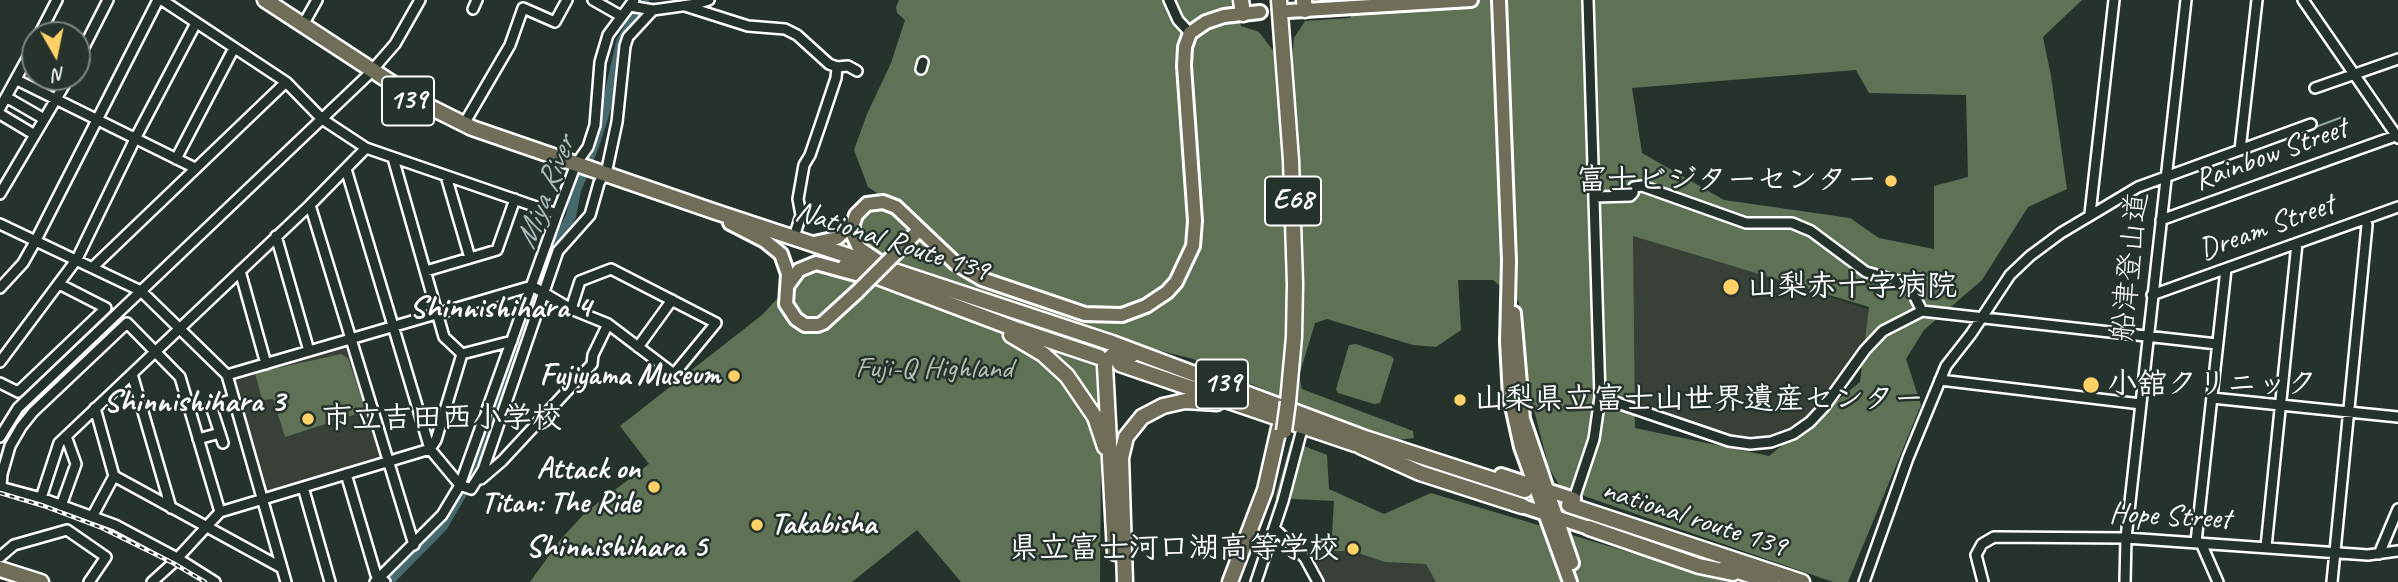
<!DOCTYPE html>
<html>
<head>
<meta charset="utf-8">
<style>
	body { margin:0 }
	#map { position:relative; width:2398px; height:582px; overflow:hidden; background:#26332d; font-family:Caveat,sans-serif }
	canvas { display:block }
	.north { position:absolute; left:21px; top:21px; width:70px; height:70px; box-sizing:border-box; background:#26332d; border:2px solid #7d8581; border-radius:50%; rotate:171deg; font-size:19px; font-weight:700; line-height:28px; text-align:center; color:#fff }
	.north::after { content:''; display:block; margin:auto; width:24px; height:32px; background:#ffd166; clip-path:polygon(50% 0,100% 100%,50% 72%,0 100%) }
</style>
</head>
<body>
<div id="map">
<canvas width="2398" height="582"></canvas>
<div class="north">N</div>
</div>
<script>
const c = document.querySelector('canvas').getContext('2d');
c.lineJoin = 'round';
function fillPath(path, color) {
  c.fillStyle = color;
  c.fill(path, 'evenodd');
}
function shape(rows) {
  const path = new Path2D();
  for (const r of rows) {
    path.moveTo(r[0], r[1]);
    for (let i = 2; i < r.length; i += 2) path.lineTo(r[i], r[i + 1]);
  }
  return path;
}
function trace(path, color, width, dash) {
  c.strokeStyle = color;
  c.lineWidth = width;
  c.lineCap = dash ? 'butt' : 'round';
  c.setLineDash(dash || []);
  c.stroke(path);
}
function write(font, color, halo, rows, align = 'center') {
  c.font = font + ' Caveat,"Klee One",sans-serif';
  c.lineWidth = 5;
  c.setLineDash([]);
  c.textBaseline = 'middle';
  c.strokeStyle = halo;
  c.fillStyle = color;
  for (const [text, x, y, turn = 0] of rows) {
    c.save();
    c.translate(x, y);
    c.rotate((+turn || 0) * Math.PI / 180);
    c.textAlign = isNaN(turn) ? turn : align;
    if (halo) c.strokeText(text, 0, 0);
    c.fillText(text, 0, 0);
    c.restore();
  }
}
fillPath(shape([
	[1600,220,1894,318,1878,328,1862,345,1807,418,1785,431,1769,436,1750,438,1730,436,1612,395],
	[351,345,386,461,264,496,232,378],
	[1339,538,1502,582,1322,582,1314,568,1313,561]
]), '#394037');
fillPath(shape([
	[899,0,1234,0,1241,26,1259,32,1278,57,1292,61,1294,38,1305,21,1350,18,1359,0,2082,0,2043,37,2051,76,2067,189,2028,207,1982,280,1924,330,1906,359,1921,405,1848,582,1833,582,1561,488,1549,468,1521,360,1519,302,1493,280,1458,280,1461,330,1436,347,1413,345,1327,319,1315,323,1299,376,1302,389,1413,431,1414,438,1398,440,1305,407,1193,359,1094,334,1101,459,1100,582,961,582,917,530,852,582,530,582,560,540,586,512,649,464,620,426,762,315,846,225,861,200,877,193,868,187,854,150,867,114,891,63,905,20,897,13,896,7],
	[1856,70,1869,93,1966,95,1968,177,1934,186,1934,249,1879,238,1850,218,1724,200,1642,153,1632,88],
	[1633,236,1869,307,1860,382,1769,456,1635,428],
	[1356,344,1391,356,1394,359,1380,403,1374,404,1338,393,1336,389,1349,345],
	[341,354,348,358,366,411,285,437,273,399,262,400,255,373],
	[1291,441,1327,455,1329,489,1384,514,1431,493,1729,582,1436,582,1426,564,1385,562,1352,551,1331,551,1334,501,1275,498]
]), '#5f7255');
trace(shape([
	[2313,128,2345,116]
]), '#91a6a7', 2);
trace(shape([
	[388,582,443,526,469,481,532,309,542,274,571,216,576,190,594,146,607,105,621,42,644,0]
]), '#476a6d', 10);
trace(shape([
	[1522,499,1567,513]
]), '#3c4742', 14, [14, 7]);
const minor = shape([
	[162,0,286,82,322,119,366,148,557,214],
	[593,0,621,16],
	[1169,0,1178,20,1190,33],
	[2303,0,2398,138],
	[630,6,653,10],
	[685,6,748,26,785,29,797,35,829,64,837,67,848,66,857,71],
	[473,9,477,0],
	[303,25,317,0],
	[39,35,57,0],
	[77,61,108,0],
	[921,69,923,62],
	[17,80,195,168],
	[2315,88,2398,59],
	[6,97,44,119],
	[0,108,35,44],
	[0,114,35,135],
	[464,124,510,45,523,8,555,22,567,0],
	[2240,150,2257,0],
	[393,158,444,337,462,354],
	[176,159,234,48],
	[346,169,430,449,460,485,471,489,483,470,558,251,590,215,599,183,607,169,617,122,625,46,628,37,653,10,696,4,709,0],
	[446,176,470,258],
	[0,194,69,77],
	[1595,197,1630,196,1633,193,1634,187,1642,186,1746,223,1792,223,1811,231,1866,272,1898,281,1912,291,1922,311],
	[310,205,414,545],
	[2090,214,2114,0],
	[2161,220,2398,135],
	[0,224,141,291,227,375,286,582],
	[276,236,309,351],
	[794,237,801,215,798,199,804,165,810,155,822,120,836,78,837,67],
	[93,267,286,82],
	[240,271,266,364],
	[426,271,497,250,515,199],
	[0,288,23,263,36,240,158,0],
	[2152,295,2398,207],
	[638,347,672,300],
	[0,362,77,259,135,139,196,23],
	[132,374,171,508],
	[227,375,532,286,571,309,608,324,674,374,716,323,611,269,580,281,571,309],
	[1940,380,2141,404],
	[0,383,18,392,106,308,59,284],
	[1600,397,1729,441,1750,444,1771,442,1793,434,1810,422,1824,407,1865,350,1883,331,1922,311,2217,344],
	[2212,398,2398,417],
	[95,408,114,476,282,568],
	[0,437,18,408,367,76,395,44,420,0],
	[198,439,220,433],
	[223,443,211,406,234,399],
	[346,474,376,575,385,582],
	[481,479,502,461,592,364,593,355,608,324],
	[0,487,41,498,115,525,177,558,215,582],
	[1,487,2,474,10,446,21,427,33,412,127,323,180,377,220,512],
	[303,487,330,582],
	[41,498,59,443,310,205,366,148],
	[1574,499,1594,439,1600,397,1588,0],
	[61,506,76,464,66,436],
	[92,517,114,476],
	[1274,528,1305,558,1318,582],
	[2196,542,2226,269],
	[2201,543,2218,582],
	[2266,547,2297,243],
	[2379,554,2398,509],
	[0,557,14,545,67,530,106,557,89,582],
	[152,582,173,563,220,512,430,449,436,440,462,354,512,341],
	[375,582,442,515,460,485,557,214,576,164,588,147,595,125,600,62,608,35,634,0],
	[1256,582,1283,501,1301,433],
	[1864,582,1908,458,1946,366,1971,334,2010,275,2030,256,2061,233,2138,187,2311,124],
	[1983,582,1976,555,1982,544,1994,537,2126,538,2368,555,2398,551],
	[2125,582,2126,538,2186,0],
	[2332,582,2367,225,2365,219]
]);
const major = shape([
	[1499,0,1509,261,1507,342,1510,397,1521,447,1570,582],
	[1288,11,1471,0],
	[730,223,765,241,781,254,788,274,786,304,796,319,805,325,818,325,823,323,857,292],
	[853,224,853,235,859,248,881,263],
	[814,243,837,238,853,224,856,215,867,204,883,202,896,207,955,263,982,279,1085,314,1122,315,1146,306,1167,292,1176,282,1193,246,1195,221,1184,66,1185,47,1190,33,1206,22,1224,16,1260,12],
	[892,257,919,230],
	[788,285,799,270,816,263,856,274],
	[1514,313,1523,419,1572,563],
	[1501,475,1574,499],
	[1522,506,1589,528]
]);
const highway = shape([
	[265,0,424,104,472,128,713,211,1112,343,1365,438,1525,490],
	[1241,0,1243,14],
	[1279,0,1291,160,1295,284,1294,337,1288,402],
	[1304,0,1305,10],
	[846,265,1018,330,1099,357],
	[1011,335,1043,354,1067,376,1095,417,1105,447],
	[1120,364,1355,444],
	[1360,446,1420,473,1522,506],
	[1569,505,1802,582],
	[1589,528,1699,566,1733,573],
	[1115,553,1105,366,1106,362,1113,355,1125,353,1132,355],
	[1726,567,1771,582],
	[0,569,41,582],
	[1125,582,1121,458,1126,437,1142,417,1163,406,1185,401,1217,403],
	[1230,582,1265,490,1279,428]
]);
trace(minor, '#fff', 14);
trace(major, '#fff', 18);
trace(highway, '#fff', 19);
trace(minor, '#26332d', 9);
trace(major, '#706e59', 12);
trace(highway, '#706e59', 14);
const rail = shape([
	[0,493,44,506,102,528,173,563,205,582]
]);
trace(rail, '#fff', 4.5);
trace(rail, '#26332d', 2, [5]);
const majorBridge = shape([
	[857,292,892,257]
]);
const highwayBridge = shape([
	[1284,431,1288,402]
]);
trace(majorBridge, '#fff', 18, []);
trace(highwayBridge, '#fff', 19, []);
trace(majorBridge, '#706e59', 12);
trace(highwayBridge, '#706e59', 14);
for (const [x, y, r, color] of [
	[1891,181,7,"#ffd166"],
	[1731,287,9,"#ffd166"],
	[734,376,7,"#ffd166"],
	[2091,385,9,"#ffd166"],
	[1460,400,7,"#ffd166"],
	[308,419,7,"#ffd166"],
	[654,487,7,"#ffd166"],
	[757,525,7,"#ffd166"],
	[1353,549,7,"#ffd166"]
]) {
  const dot = new Path2D();
  dot.arc(x, y, r, 0, 2 * Math.PI);
  c.fillStyle = color;
  c.fill(dot);
  trace(dot, '#26332d', 2.5);
}
for (const [x, y, w] of [
	[408,101,52],
	[1293,201,56],
	[1222,384,52]
]) {
  const box = new Path2D();
  box.roundRect(x - w / 2, y - 24.5, w, 49, 5);
  c.fillStyle = '#26332d';
  c.fill(box);
  trace(box, '#fff', 2);
}
write('bold 28px', '#fff', null, [
	["139",408,101],
	["E68",1293,201],
	["139",1222,384]
]);
write('30px', '#fff', '#26332d', [
	["Rainbow Street",2271,155,-20],
	["Dream Street",2267,228,-20],
	["National Route 139",892,242,18],
	["船津登山道",2131,267,-84],
	["Hope Street",2170,517,3],
	["national route 139",1694,519,18]
]);
write('bold 30px', '#fff', '#26332d', [
	["富士ビジターセンター",1877,181,"right"],
	["山梨赤十字病院",1747,287],
	["Fujiyama Museum",720,376,"right"],
	["小舘クリニック",2107,385],
	["山梨県立富士山世界遺産センター",1474,400],
	["市立吉田西小学校",322,419],
	["Attack on",640,470,"right"],
	["Titan: The Ride",640,504,"right"],
	["Takabisha",771,525],
	["県立富士河口湖高等学校",1339,549,"right"]
], 'left');
write('30px', '#b7c0b2', '#26332d', [
	["Fuji-Q Highland",934,369]
]);
write('italic 32px', '#acbcbd', '#26332d', [
	["Miya River",546,193,-69]
]);
write('bold 32px', '#fff', '#26332d', [
	["Shinnishihara 4",500,309],
	["Shinnishihara 3",194,403],
	["Shinnishihara 5",616,548]
]);
</script>
</body>
</html>
